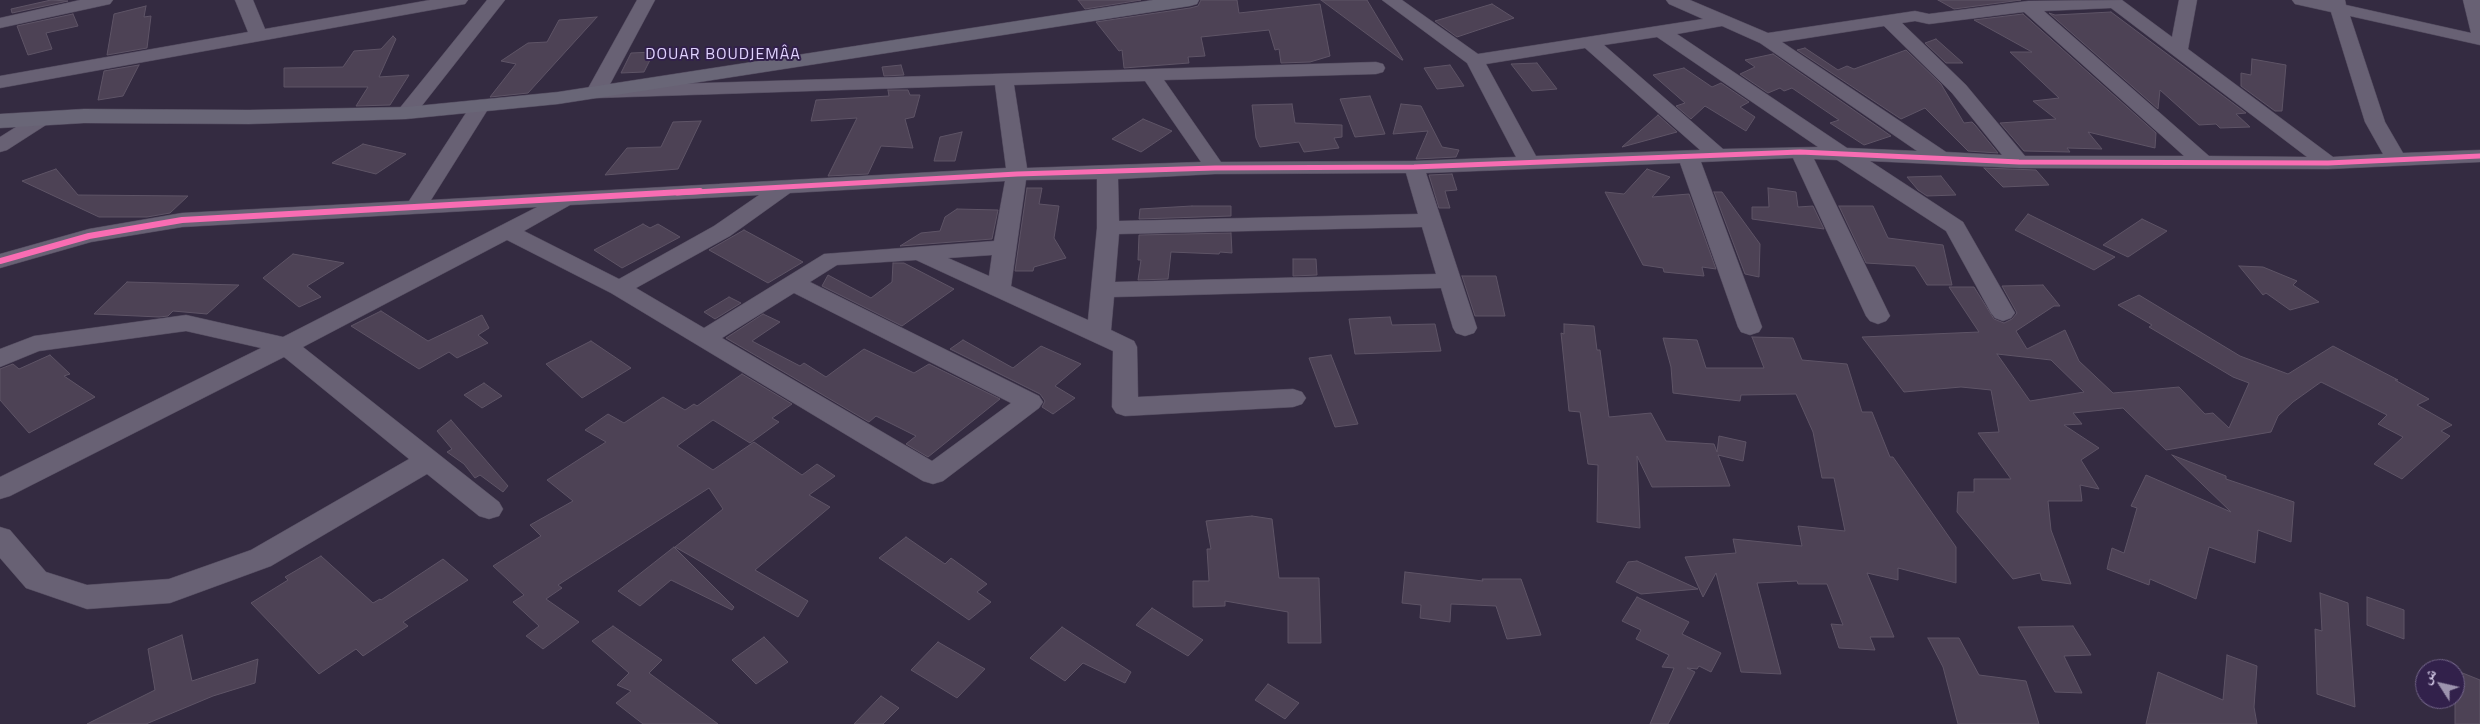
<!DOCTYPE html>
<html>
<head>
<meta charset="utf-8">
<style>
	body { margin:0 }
	#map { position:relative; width:2480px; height:724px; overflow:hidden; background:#342b41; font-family:"Titillium Web","Noto Naskh Arabic",sans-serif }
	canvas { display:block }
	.north { position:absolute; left:2415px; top:659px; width:50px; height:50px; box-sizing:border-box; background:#32214b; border:1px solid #74668a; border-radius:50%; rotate:305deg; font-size:14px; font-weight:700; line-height:20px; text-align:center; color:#d6cde9 }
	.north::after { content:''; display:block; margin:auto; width:18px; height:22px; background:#9d94ae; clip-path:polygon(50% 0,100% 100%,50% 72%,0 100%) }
</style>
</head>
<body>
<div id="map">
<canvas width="2480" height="724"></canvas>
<div class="north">ش</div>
</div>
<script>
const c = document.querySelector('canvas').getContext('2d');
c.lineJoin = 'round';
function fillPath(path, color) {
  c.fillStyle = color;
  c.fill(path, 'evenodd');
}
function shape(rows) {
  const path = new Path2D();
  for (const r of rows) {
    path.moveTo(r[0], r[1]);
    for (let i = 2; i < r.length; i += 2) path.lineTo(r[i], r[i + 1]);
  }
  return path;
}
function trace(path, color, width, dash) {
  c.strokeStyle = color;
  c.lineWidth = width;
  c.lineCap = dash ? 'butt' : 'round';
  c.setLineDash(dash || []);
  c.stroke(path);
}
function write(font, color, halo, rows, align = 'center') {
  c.font = font + ' "Titillium Web",sans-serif';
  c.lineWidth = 4;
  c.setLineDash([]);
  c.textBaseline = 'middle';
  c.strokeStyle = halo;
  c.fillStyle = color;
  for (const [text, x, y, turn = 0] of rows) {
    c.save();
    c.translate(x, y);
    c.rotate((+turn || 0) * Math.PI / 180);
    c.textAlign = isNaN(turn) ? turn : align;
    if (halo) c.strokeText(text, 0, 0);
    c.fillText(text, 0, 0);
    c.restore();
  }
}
const building = shape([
	[51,0,68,1,12,13,11,9,51,0],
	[1078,0,1141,0,1085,9,1078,0],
	[1201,0,1237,0,1239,13,1320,4,1330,56,1310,62,1281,63,1279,49,1275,50,1269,30,1201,37,1205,56,1188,57,1189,63,1124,68,1122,50,1119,51,1096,22,1190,8,1198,6,1201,0],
	[1321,0,1367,0,1403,60,1402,60,1321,0],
	[1938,0,2021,0,1954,9,1938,0],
	[1492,4,1514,18,1457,37,1435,21,1492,4],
	[146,6,144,17,151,16,147,48,107,55,114,14,146,6],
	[2111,12,2246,113,2236,114,2250,127,2220,128,2216,124,2199,125,2160,90,2158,109,2049,13,2055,15,2111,12],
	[73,14,78,26,46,33,52,49,28,55,17,26,73,14],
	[2023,14,2156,133,2155,148,2088,132,2102,149,2067,148,2070,152,2024,151,2000,123,2056,119,2033,101,2059,98,2010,52,2032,52,1974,20,2023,14],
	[597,17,528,93,490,97,516,64,501,61,528,43,547,42,559,20,597,17],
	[393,36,396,39,379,77,409,75,390,105,356,106,368,87,284,87,284,68,343,67,354,51,381,49,393,36],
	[1936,39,1963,63,1946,63,1925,43,1936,39],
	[1805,48,1838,70,1847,66,1854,69,1906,50,1941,84,1964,123,1972,122,1975,125,1998,153,1968,151,1925,108,1901,119,1797,50,1805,48],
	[654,52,644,72,621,73,631,53,654,52],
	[1773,54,1881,129,1891,136,1864,145,1830,123,1839,120,1792,88,1784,91,1780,88,1768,93,1740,74,1755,67,1745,60,1773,54],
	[2252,59,2286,65,2282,111,2275,111,2241,86,2241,73,2251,75,2252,59],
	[1537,63,1557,89,1532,91,1511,64,1537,63],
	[139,65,123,96,98,100,104,71,139,65],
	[901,65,904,75,884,76,882,67,901,65],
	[1450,65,1464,86,1437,89,1424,68,1450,65],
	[1684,68,1712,87,1721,83,1749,102,1740,107,1755,117,1746,131,1705,106,1691,119,1676,106,1685,103,1653,75,1684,68],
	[888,90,908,90,910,95,920,95,914,117,905,119,913,148,881,146,868,174,828,176,857,118,811,121,816,100,889,96,888,90],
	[1370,96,1385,134,1355,137,1340,99,1370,96],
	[1292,104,1295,123,1342,125,1342,137,1334,138,1339,148,1304,152,1299,142,1260,147,1256,138,1252,105,1292,104],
	[1401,104,1421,106,1442,147,1459,150,1456,157,1416,159,1428,131,1393,134,1401,104],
	[1658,115,1677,132,1622,147,1658,115],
	[1143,119,1172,131,1141,152,1112,139,1143,119],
	[701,121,678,169,605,175,627,148,661,147,673,122,701,121],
	[962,132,955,161,934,161,940,137,962,132],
	[363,144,406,154,376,174,332,163,363,144],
	[1984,168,2036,170,2049,185,2003,187,1984,168],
	[56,169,78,195,188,196,170,213,147,217,99,217,22,181,56,169],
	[1647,169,1670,177,1652,197,1689,194,1716,269,1702,267,1704,276,1664,272,1663,268,1643,265,1605,192,1624,194,1647,169],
	[1452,174,1457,190,1445,191,1450,208,1439,208,1429,175,1452,174],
	[1941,176,1956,195,1927,196,1918,190,1907,177,1941,176],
	[1027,188,1042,188,1039,204,1059,206,1054,238,1066,258,1034,267,1033,271,1015,271,1027,188],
	[1768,188,1796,192,1798,207,1813,206,1824,229,1752,219,1752,207,1769,207,1768,188],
	[1714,192,1722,192,1760,244,1759,277,1745,274,1714,192],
	[1192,206,1231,206,1231,216,1139,219,1140,209,1192,206],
	[1839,206,1873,206,1888,238,1943,245,1952,285,1927,285,1915,266,1866,263,1839,206],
	[957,209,998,210,992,239,900,246,921,233,940,231,945,217,957,209],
	[2028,214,2115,257,2094,270,2015,230,2028,214],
	[2142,219,2167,231,2128,257,2103,245,2142,219],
	[643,224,650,228,658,224,680,237,622,268,594,250,643,224],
	[744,230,803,262,768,283,709,250,744,230],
	[1231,233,1232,253,1220,252,1219,254,1171,252,1168,279,1138,280,1141,260,1138,260,1139,235,1231,233],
	[293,254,344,263,307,286,321,297,299,307,263,278,293,254],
	[1293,259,1316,259,1317,275,1293,276,1293,259],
	[893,263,904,263,954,289,902,326,822,286,828,275,871,298,892,282,893,263],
	[2239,266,2263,267,2297,281,2293,285,2319,302,2290,310,2266,293,2263,295,2239,266],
	[1462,276,1496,276,1505,316,1475,316,1462,276],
	[127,282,239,285,207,314,173,311,168,316,159,317,94,314,127,282],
	[2043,285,2060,306,2054,306,2016,331,2027,349,2065,330,2079,361,2113,393,2179,387,2205,414,2213,413,2229,428,2249,383,2233,377,2149,327,2152,325,2118,305,2139,295,2240,356,2288,374,2333,346,2398,380,2395,380,2429,399,2417,405,2452,425,2441,431,2450,436,2402,479,2374,464,2403,437,2378,424,2387,415,2321,382,2293,402,2278,416,2271,432,2166,450,2123,408,2073,413,2082,424,2064,425,2099,448,2081,460,2099,489,2080,485,2082,501,2048,501,2051,530,2071,584,2042,580,2040,573,2013,579,1957,512,1958,492,1974,492,1974,479,2011,479,1978,433,1999,432,1991,390,1961,387,1904,392,1862,337,1979,332,1949,287,1974,287,1994,319,2004,323,2012,319,2017,313,2002,286,2043,285],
	[1997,354,2051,360,2084,392,2030,401,1997,354],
	[729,297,741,303,715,319,704,312,729,297],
	[381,311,428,341,482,315,489,328,478,335,488,343,457,358,449,352,419,369,351,326,381,311],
	[763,314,780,322,752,341,800,366,804,363,826,377,864,349,914,373,929,364,1000,399,928,457,906,444,916,436,876,416,869,422,726,338,763,314],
	[1390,317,1392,325,1435,324,1441,351,1355,354,1349,319,1390,317],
	[1564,324,1594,326,1597,350,1600,350,1609,417,1651,413,1666,441,1714,444,1717,452,1719,436,1746,442,1743,461,1718,455,1730,486,1652,487,1637,456,1640,528,1597,522,1598,465,1588,464,1580,412,1569,411,1561,333,1564,334,1564,324],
	[1752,337,1793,338,1802,360,1847,364,1862,412,1872,412,1890,457,1893,457,1956,547,1956,583,1898,568,1898,580,1867,573,1894,637,1870,637,1875,650,1839,648,1831,624,1843,625,1827,584,1798,584,1797,581,1757,583,1781,674,1741,672,1716,573,1703,597,1685,557,1736,553,1733,539,1802,546,1798,526,1845,531,1834,478,1822,478,1813,432,1796,394,1741,395,1740,401,1673,393,1671,367,1663,338,1697,340,1706,368,1764,368,1752,337],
	[963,340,1013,368,1041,346,1081,364,1055,386,1075,398,1053,414,1042,407,1045,401,1040,394,950,349,963,340],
	[591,341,631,368,582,398,546,364,591,341],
	[50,355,70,374,64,376,95,397,29,433,0,400,0,369,13,364,19,369,50,355],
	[1331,355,1358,424,1335,427,1309,358,1331,355],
	[742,374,792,404,772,418,779,422,750,443,713,420,677,446,713,470,754,442,802,475,817,464,835,476,809,495,830,507,755,570,808,601,798,617,675,547,723,509,709,488,558,585,562,588,546,599,579,622,543,649,526,636,539,626,513,602,524,595,493,566,541,536,530,525,573,501,547,480,606,442,585,430,608,414,624,423,663,397,685,410,694,404,697,406,742,374],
	[484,383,502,396,482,408,464,395,484,383],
	[451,420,508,486,503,492,480,475,475,478,464,464,447,452,452,449,437,431,451,420],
	[2172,455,2226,476,2226,479,2294,502,2291,542,2258,530,2255,563,2209,547,2196,599,2150,579,2149,585,2107,569,2112,548,2124,553,2137,508,2131,506,2146,475,2231,512,2172,455],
	[1252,516,1272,519,1279,578,1319,578,1321,643,1288,643,1288,612,1225,601,1225,606,1193,607,1193,581,1209,581,1207,549,1211,549,1206,521,1252,516],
	[906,537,945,564,951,558,987,584,977,592,991,602,969,620,879,558,906,537],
	[674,547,734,607,732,610,671,580,640,606,618,591,674,547],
	[321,556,373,603,380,599,381,600,443,559,468,580,403,622,408,626,363,656,356,649,319,674,251,603,288,580,285,577,321,556],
	[1637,561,1698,589,1641,594,1616,582,1628,562,1637,561],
	[1405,572,1483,581,1482,579,1521,579,1541,635,1507,639,1496,606,1451,604,1450,622,1420,618,1421,605,1402,603,1405,572],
	[2320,593,2348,603,2355,707,2317,694,2315,629,2322,631,2320,593],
	[1637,597,1689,622,1682,634,1721,653,1711,672,1699,666,1697,669,1687,668,1695,672,1668,724,1650,724,1674,668,1662,667,1669,655,1636,639,1641,630,1622,621,1637,597],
	[2367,597,2404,610,2404,639,2367,625,2367,597],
	[1152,608,1187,630,1203,640,1188,656,1136,625,1152,608],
	[613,626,662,660,649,673,718,724,643,724,616,703,631,691,617,685,629,673,592,641,613,626],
	[2073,626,2091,655,2064,656,2082,693,2055,692,2018,627,2073,626],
	[1062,627,1131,672,1125,683,1083,663,1065,681,1030,658,1062,627],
	[182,635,192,681,258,659,255,683,213,696,146,724,87,724,155,690,148,649,182,635],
	[764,637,788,662,756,684,732,660,764,637],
	[1928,638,1959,638,1979,675,2026,681,2039,724,1958,724,1943,667,1928,638],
	[938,642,985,669,957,698,911,670,938,642],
	[2227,655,2257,666,2254,707,2257,724,2146,724,2158,672,2223,700,2227,655],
	[2455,670,2480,680,2480,724,2455,724,2455,670],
	[1268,684,1299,703,1285,719,1255,700,1268,684],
	[881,696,899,708,883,724,854,724,881,696]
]);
fillPath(building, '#4d4255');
trace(building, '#5e5466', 1);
const street = shape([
	[80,0,113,0,110,4,0,28,0,18,80,0],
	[235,0,253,0,265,29,430,0,468,0,465,4,459,5,0,88,0,76,248,32,235,0],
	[487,0,505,0,413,117,399,117,396,113,399,109,487,0],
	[637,0,655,0,609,86,1376,62,1383,64,1385,68,1383,72,1376,74,1164,80,1221,162,1414,161,1516,157,1467,63,1382,0,1402,0,1478,54,1703,19,1669,4,1666,0,1690,0,1768,33,1915,11,1929,14,2028,1,2122,0,2172,37,2179,0,2197,0,2188,49,2333,157,2383,154,2365,122,2331,12,2295,4,2292,0,2345,0,2346,5,2471,33,2463,0,2480,0,2480,45,2350,16,2385,122,2403,153,2480,150,2480,162,2328,169,2019,168,1870,161,1963,222,2015,313,2011,318,2003,321,1995,318,1991,313,1946,231,1837,160,1814,159,1890,316,1886,321,1878,324,1870,321,1866,316,1793,158,1701,162,1762,327,1759,332,1750,335,1741,332,1738,327,1680,163,1426,173,1477,328,1474,333,1465,336,1456,333,1453,328,1441,288,1114,297,1111,330,1134,341,1137,347,1138,397,1293,389,1302,392,1306,398,1302,404,1293,407,1125,416,1116,413,1112,407,1113,351,916,260,837,265,810,282,1039,396,1043,402,1039,408,943,481,933,484,923,481,611,293,507,240,303,347,499,502,503,509,499,516,489,519,479,516,427,474,271,566,170,603,87,609,26,588,0,558,0,527,10,530,46,572,87,585,169,579,251,550,409,459,284,357,10,496,0,499,0,477,261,348,186,331,39,351,0,367,0,349,34,336,186,315,283,337,537,207,182,227,91,242,0,268,0,254,89,229,182,213,409,201,473,102,480,100,487,102,490,106,431,200,1006,168,995,85,596,98,589,96,586,92,637,0],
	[2111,8,2307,157,2209,156,2044,11,2111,8],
	[2024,12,2184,156,2025,156,1966,85,1902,23,1915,21,1929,24,2024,12],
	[1722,26,1760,43,1917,151,1847,148,1677,34,1722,26],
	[1884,26,1952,93,2002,155,1946,152,1782,42,1884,26],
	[1657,37,1818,147,1723,149,1604,45,1657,37],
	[1585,48,1700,150,1536,156,1486,64,1585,48],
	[1145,81,1201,162,1027,168,1014,85,1145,81],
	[1406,173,1418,214,1119,221,1118,179,1215,174,1406,173],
	[1097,179,1097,228,1088,320,1011,286,1026,180,1097,179],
	[1005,181,994,241,824,254,704,328,636,288,730,236,790,193,1005,181],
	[759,195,714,226,619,279,524,231,570,205,759,195],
	[1422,227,1436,274,1115,282,1119,234,1422,227],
	[992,255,989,276,948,258,992,255],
	[794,293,1011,403,932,461,722,338,794,293],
	[42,113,49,115,52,119,49,123,7,150,0,152,0,137,35,115,42,113]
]);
const secondary = shape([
	[1153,0,1199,0,1197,4,1190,6,558,104,406,119,249,124,84,123,0,128,0,114,84,109,249,110,406,107,558,92,1153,0]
]);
trace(street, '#50485c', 1);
trace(secondary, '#50485c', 1);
fillPath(street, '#686174');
fillPath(secondary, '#696677');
trace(shape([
	[677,193,1017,174,1215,168,1414,167,1800,152,2019,162,2328,163,2480,156]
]), '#f96db3', 5);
trace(shape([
	[0,261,89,236,182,220,700,191]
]), '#f96db3', 6);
c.letterSpacing = '1px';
write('16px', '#e1d3ff', '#32214b', [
	["DOUAR BOUDJEMÂA",723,55]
]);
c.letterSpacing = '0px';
</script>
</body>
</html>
